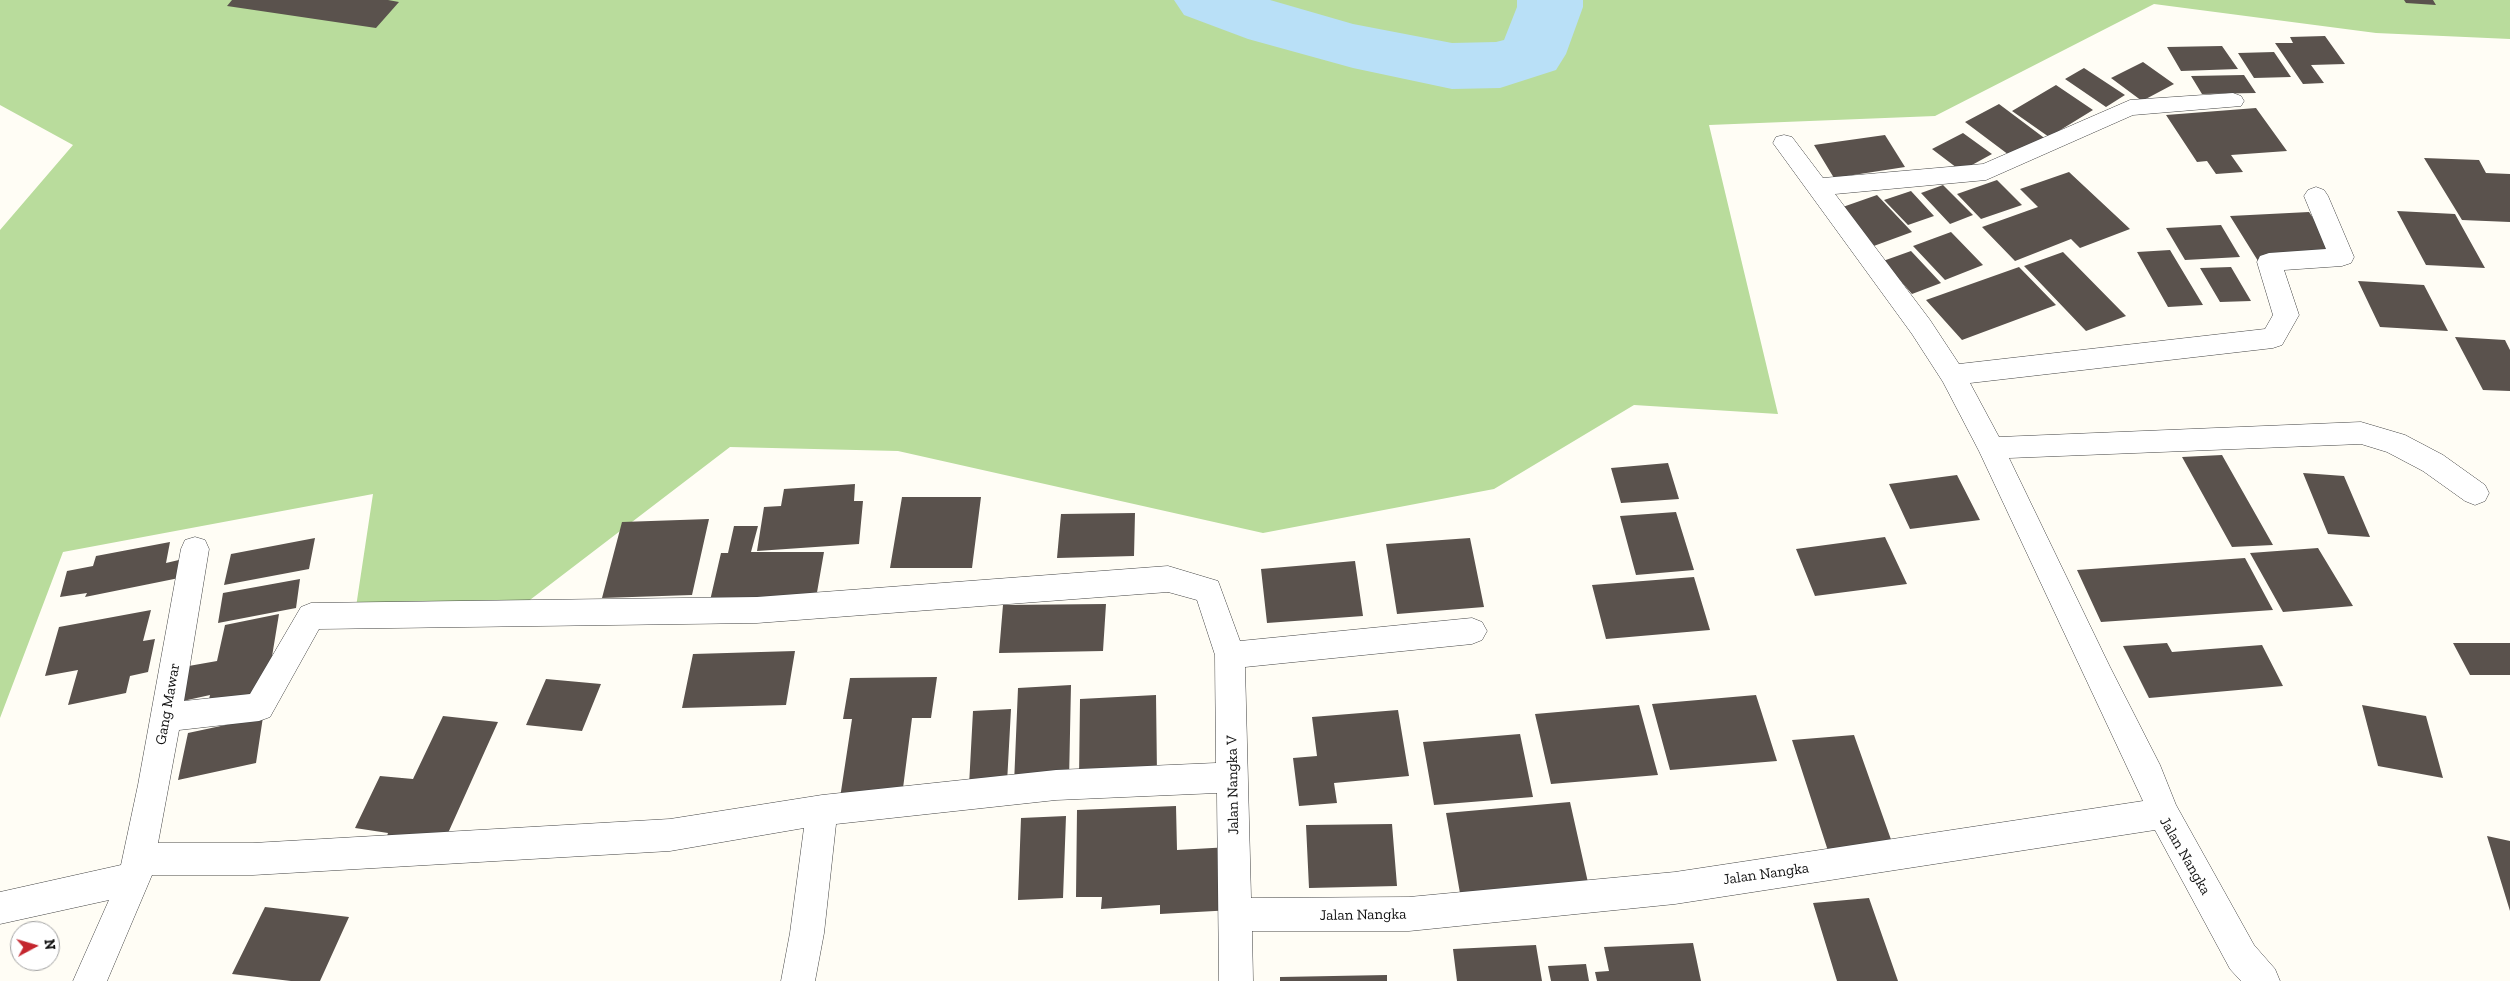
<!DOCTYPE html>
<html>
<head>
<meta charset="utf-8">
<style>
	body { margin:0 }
	#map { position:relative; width:2510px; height:981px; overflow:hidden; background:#fffdf5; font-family:"Zilla Slab",serif }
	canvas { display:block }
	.north { position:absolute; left:10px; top:921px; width:50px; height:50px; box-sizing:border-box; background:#fff; border:1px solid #a0a0a0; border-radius:50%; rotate:84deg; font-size:14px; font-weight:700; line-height:20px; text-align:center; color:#111 }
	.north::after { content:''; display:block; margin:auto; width:18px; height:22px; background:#c4262e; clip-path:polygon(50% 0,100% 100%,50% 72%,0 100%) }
</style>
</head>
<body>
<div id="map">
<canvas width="2510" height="981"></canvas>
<div class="north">N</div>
</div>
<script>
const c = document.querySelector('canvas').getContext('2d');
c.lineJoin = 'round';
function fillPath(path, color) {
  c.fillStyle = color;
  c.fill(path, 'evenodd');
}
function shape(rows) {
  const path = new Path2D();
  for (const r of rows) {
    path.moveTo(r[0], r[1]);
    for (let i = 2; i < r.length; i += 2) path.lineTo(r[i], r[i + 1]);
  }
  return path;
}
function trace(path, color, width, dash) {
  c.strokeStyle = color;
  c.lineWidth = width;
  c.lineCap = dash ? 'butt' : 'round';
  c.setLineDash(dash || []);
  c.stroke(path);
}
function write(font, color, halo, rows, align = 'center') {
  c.font = font + ' "Zilla Slab",serif';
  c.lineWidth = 5;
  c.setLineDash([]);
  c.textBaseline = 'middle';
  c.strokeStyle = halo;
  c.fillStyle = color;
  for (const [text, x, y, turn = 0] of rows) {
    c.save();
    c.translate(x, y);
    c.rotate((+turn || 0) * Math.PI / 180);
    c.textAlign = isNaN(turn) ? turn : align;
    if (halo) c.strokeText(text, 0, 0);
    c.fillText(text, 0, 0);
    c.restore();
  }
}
fillPath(shape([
	[0,0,2510,0,2510,39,2376,33,2154,4,1935,116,1709,125,1778,414,1634,405,1494,489,1263,533,898,451,730,447,522,606,356,607,373,494,63,552,0,718,0,230,73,145,0,105]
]), '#b9dc9c');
fillPath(shape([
	[1174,0,1270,0,1353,24,1452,43,1496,42,1504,40,1517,7,1517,0,1583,0,1583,7,1566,54,1556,70,1500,88,1452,89,1353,68,1248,39,1184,15,1174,0]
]), '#b9e0f7');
fillPath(shape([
	[232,0,388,0,399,2,376,28,227,6],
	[2404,0,2433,0,2436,5,2406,3],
	[2325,36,2345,64,2311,65,2324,83,2303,84,2275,43,2293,43,2290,37],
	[2222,46,2238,69,2181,71,2167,47],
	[2274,52,2291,77,2254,78,2238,53],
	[2143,62,2174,84,2142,101,2111,78],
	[2084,68,2125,95,2106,107,2065,79],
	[2244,75,2256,93,2202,94,2191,76],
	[2056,85,2093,110,2049,137,2012,111],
	[1999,104,2047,140,2013,158,1965,122],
	[2256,108,2287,151,2231,155,2243,172,2216,174,2207,161,2197,162,2166,115],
	[1963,133,1992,154,1961,171,1932,149],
	[1885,135,1905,167,1834,178,1814,145],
	[2424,158,2479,160,2486,173,2510,174,2510,222,2462,220],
	[2069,172,2130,229,2080,248,2071,239,2015,261,1982,227,2038,207,2020,189],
	[1997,180,2022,205,1981,219,1957,194],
	[1943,185,1973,215,1950,224,1921,193],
	[1911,191,1934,216,1908,225,1884,200],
	[1877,195,1912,232,1871,247,1837,209],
	[2397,211,2455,214,2485,268,2426,265],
	[2309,212,2339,256,2258,261,2230,216],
	[2221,225,2240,257,2185,260,2166,228],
	[1951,232,1983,265,1945,280,1913,246],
	[2170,250,2203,305,2168,307,2137,252],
	[1911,251,1941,283,1912,294,1883,261],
	[2063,252,2126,316,2086,331,2024,266],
	[2019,267,2056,305,1962,340,1926,300],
	[2231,267,2251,301,2220,302,2200,268],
	[2358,281,2424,285,2448,331,2380,327],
	[2455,337,2505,340,2510,350,2510,391,2483,390],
	[2222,455,2273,545,2232,547,2182,457],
	[1668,463,1679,499,1621,503,1611,468],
	[2303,473,2344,476,2370,537,2328,534],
	[1957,475,1980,520,1910,529,1889,484],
	[855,484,854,501,863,501,859,544,757,551,764,507,781,506,784,489],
	[902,497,981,497,972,568,890,568],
	[1676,512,1694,570,1636,575,1620,516],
	[1135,513,1134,556,1057,558,1061,514],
	[709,519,692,595,602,598,622,522],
	[734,526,758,526,751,552,824,552,815,604,709,605,721,553,728,553],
	[1885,537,1907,584,1815,596,1796,549],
	[315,538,309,569,224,585,231,554],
	[1470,538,1484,607,1397,614,1386,544],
	[170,542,166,563,183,559,179,578,85,597,87,593,60,597,67,571,93,566,96,556],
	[2318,548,2353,606,2283,612,2250,553],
	[2245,558,2273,610,2101,622,2077,570],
	[1355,561,1363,616,1267,623,1261,569],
	[1694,577,1710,630,1606,639,1592,585],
	[300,579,296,608,218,623,223,593],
	[1106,604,1103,651,999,653,1003,605],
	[151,610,143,641,155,639,148,672,130,676,126,693,68,705,78,670,45,676,59,627],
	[279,614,266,693,208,704,210,695,174,703,183,667,217,661,225,625],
	[2167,643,2172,652,2262,645,2283,686,2149,698,2123,646],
	[2453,643,2510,643,2510,675,2470,675],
	[795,651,786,705,682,708,693,654],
	[937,677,931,718,912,718,902,796,840,798,852,719,843,719,850,678],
	[546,679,601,684,582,731,526,725],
	[1071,685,1069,781,1014,784,1018,688],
	[1156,695,1157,775,1079,779,1080,699],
	[1756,695,1777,761,1670,770,1652,704],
	[1639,705,1658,775,1551,784,1535,714],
	[2362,705,2426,716,2443,778,2378,766],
	[1011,709,1007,783,969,786,973,711],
	[1398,710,1409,776,1334,783,1337,803,1299,806,1293,758,1317,756,1312,717],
	[443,716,498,722,444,842,387,836,388,833,355,828,380,776,413,779],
	[263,717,256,763,178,780,188,733],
	[1520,734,1533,797,1434,805,1423,742],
	[1854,735,1894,848,1829,854,1792,740],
	[1570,802,1589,887,1461,899,1446,813],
	[1176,806,1177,850,1230,847,1233,910,1160,914,1160,905,1101,909,1102,897,1076,897,1077,810],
	[1066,816,1063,898,1018,900,1021,818],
	[1392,824,1397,886,1309,888,1306,825],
	[2487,836,2510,841,2510,911],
	[1869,898,1898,981,1837,981,1813,903],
	[265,907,349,917,320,981,291,981,232,974],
	[1693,943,1701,981,1597,981,1595,972,1609,971,1604,947],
	[1536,945,1542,981,1457,981,1453,949],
	[1586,964,1589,981,1551,981,1548,966],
	[1387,975,1387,981,1280,981,1280,977]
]), '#5a524d');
const street = shape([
	[2233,93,2241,96,2244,101,2241,106,2133,115,1986,180,1835,194,1930,320,1959,364,2265,329,2273,315,2257,262,2260,256,2269,253,2326,249,2304,196,2308,190,2316,187,2324,190,2328,196,2354,257,2351,263,2342,266,2284,270,2299,315,2282,345,2273,348,1970,383,1999,437,2361,422,2405,435,2443,455,2485,485,2489,493,2485,501,2475,505,2465,501,2423,471,2387,452,2361,444,2009,458,2110,667,2160,765,2176,805,2254,945,2275,969,2280,981,2241,981,2230,969,2155,830,1675,904,1409,931,1252,931,1253,981,1219,981,1217,793,1056,800,836,824,824,933,815,981,781,981,790,933,804,828,670,851,253,875,152,875,107,981,73,981,109,900,0,924,0,892,121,865,138,785,181,549,185,540,195,537,205,540,209,549,184,701,250,694,301,607,311,603,757,597,1168,566,1218,581,1240,641,1472,618,1482,622,1487,631,1482,640,1472,644,1245,667,1251,898,1409,897,1675,872,2143,801,1979,451,1943,382,1912,334,1773,143,1776,137,1784,135,1792,137,1823,178,1983,164,2130,100,2233,93],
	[1168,592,1197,600,1215,655,1216,763,1056,770,822,795,670,819,253,843,158,843,179,730,259,721,270,717,319,629,757,623,1168,592]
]);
trace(street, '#444', 1);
fillPath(street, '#fff');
write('15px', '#111', '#fff', [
	["Gang Mawar",168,704,-80],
	["Jalan Nangka V",1233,785,-91],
	["Jalan Nangka",2185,856,60],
	["Jalan Nangka",1766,874,-8],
	["Jalan Nangka",1363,915,-1]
]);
</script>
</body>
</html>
